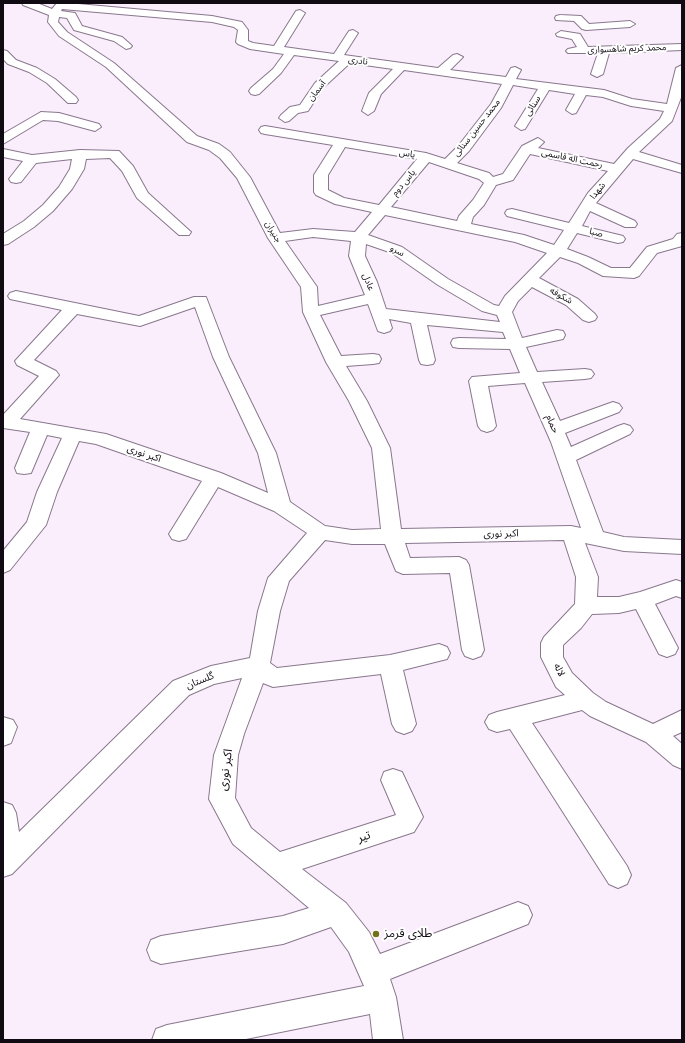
<!DOCTYPE html>
<html>
<head>
<meta charset="utf-8">
<style>
	body { margin:0 }
	#map { position:relative; width:685px; height:1043px; overflow:hidden; background:#faeefc; font-family:"DM Sans",sans-serif }
	canvas { display:block }
	.frame { position:absolute; inset:0; border:4px solid #100a12; pointer-events:none }
</style>
</head>
<body>
<div id="map">
<canvas width="685" height="1043"></canvas>
<div class="frame"></div>
</div>
<script>
const c = document.querySelector('canvas').getContext('2d');
c.lineJoin = 'round';
function shape(rows) {
  const path = new Path2D();
  for (const r of rows) {
    path.moveTo(r[0], r[1]);
    for (let i = 2; i < r.length; i += 2) path.lineTo(r[i], r[i + 1]);
  }
  return path;
}
function trace(path, color, width, dash) {
  c.strokeStyle = color;
  c.lineWidth = width;
  c.lineCap = dash ? 'butt' : 'round';
  c.setLineDash(dash || []);
  c.stroke(path);
}
function fillPath(path, color) {
  c.fillStyle = color;
  c.fill(path, 'evenodd');
}
function write(font, color, halo, rows, align = 'center') {
  c.font = font + ' "DM Sans","Noto Sans Arabic",sans-serif';
  c.lineWidth = 4;
  c.setLineDash([]);
  c.textBaseline = 'middle';
  c.strokeStyle = halo;
  c.fillStyle = color;
  for (const [text, x, y, turn = 0] of rows) {
    c.save();
    c.translate(x, y);
    c.rotate((+turn || 0) * Math.PI / 180);
    c.textAlign = isNaN(turn) ? turn : align;
    if (halo) c.strokeText(text, 0, 0);
    c.fillText(text, 0, 0);
    c.restore();
  }
}
const street = shape([
	[22,3,37,3,52,9,57,3,67,3,212,16,242,22,248,30,248,41,253,43,274,46,296,11,300,10,305,13,284,47,334,54,349,31,353,30,358,33,344,55,438,68,453,55,457,54,463,57,450,70,506,77,511,68,515,67,521,70,516,79,604,90,632,99,667,104,676,68,682,65,682,95,672,121,639,152,682,165,682,173,633,159,596,203,635,221,637,224,635,227,625,227,590,211,582,226,623,236,625,239,623,242,618,243,577,233,567,249,588,257,611,268,630,268,647,247,673,239,677,234,682,233,682,246,657,253,639,276,634,278,603,276,578,263,560,257,539,278,578,299,595,314,597,317,595,320,589,322,583,320,566,305,532,287,518,301,512,312,522,338,557,330,563,331,565,335,563,339,526,347,537,372,585,369,591,370,594,374,591,378,585,379,542,382,560,421,613,402,619,404,622,408,619,412,565,433,571,447,618,426,624,424,630,426,633,430,630,434,576,460,603,532,624,537,682,540,682,554,624,551,585,543,598,577,597,597,619,597,640,592,676,580,682,582,682,598,676,596,655,604,678,648,675,654,667,657,659,654,636,609,619,613,592,614,581,628,563,645,563,657,572,673,593,693,606,702,653,724,682,710,682,732,673,736,682,744,682,769,673,765,646,742,590,716,582,710,532,723,627,866,631,875,627,884,618,888,609,884,510,729,497,732,489,729,485,722,489,715,497,712,565,695,556,687,541,657,541,643,544,637,575,604,576,577,564,540,405,543,410,558,459,557,466,560,469,565,484,650,481,656,473,659,465,656,462,650,450,573,403,574,396,571,385,544,352,544,325,540,289,581,280,611,270,663,277,668,390,655,439,644,447,647,450,653,447,659,403,670,416,724,412,731,404,734,396,731,392,724,381,674,273,687,263,683,244,734,238,755,235,798,251,828,280,852,396,815,381,780,384,772,393,769,402,772,423,817,414,832,302,869,346,903,369,932,380,954,518,902,528,906,532,915,528,924,390,979,396,997,403,1040,373,1040,370,1014,241,1040,152,1040,156,1029,167,1025,364,986,349,952,331,927,283,944,161,964,151,960,147,950,151,940,161,936,283,916,309,908,233,844,209,799,214,755,242,678,214,684,189,695,12,874,3,877,3,802,12,805,16,813,19,832,173,681,211,666,250,658,258,611,268,578,307,533,274,511,218,487,186,539,179,541,172,539,169,534,202,481,96,444,79,441,57,492,46,525,10,570,3,573,3,551,27,522,37,492,62,438,47,435,31,473,24,474,17,473,15,468,30,432,3,428,3,415,39,376,17,365,15,361,62,310,10,299,8,296,10,293,16,291,139,316,194,297,206,297,229,357,276,453,290,502,325,526,352,530,381,529,372,448,349,401,326,362,303,312,301,287,268,238,237,178,220,158,209,150,187,142,106,67,59,36,48,22,49,15,23,5,22,3],
	[62,9,212,22,234,27,238,30,236,42,238,44,250,49,284,54,273,69,251,88,249,91,251,94,255,95,259,94,281,73,294,55,339,61,315,83,300,105,290,107,281,115,279,118,285,122,289,121,298,113,308,111,323,88,350,63,393,69,369,93,362,111,368,115,374,111,381,94,404,70,502,84,491,104,459,145,445,159,426,153,265,126,261,127,259,130,261,133,265,134,333,145,314,175,314,192,316,195,335,204,372,212,355,232,313,229,280,233,250,177,230,152,219,144,197,136,114,63,67,32,58,22,59,17,67,18,74,30,114,41,126,49,130,48,132,46,130,44,122,37,82,26,75,13,61,11,62,9],
	[513,85,538,89,515,126,521,130,525,129,549,90,575,94,566,110,572,114,576,113,586,95,603,97,631,106,664,111,660,119,628,148,614,164,538,148,544,142,538,138,522,146,503,174,493,177,489,173,457,163,469,151,501,108,513,85],
	[345,147,417,159,379,205,344,198,328,190,328,175,345,147],
	[530,154,608,171,588,193,569,223,512,209,507,210,505,213,507,216,564,230,554,245,524,235,471,224,473,217,484,205,496,185,513,180,530,154],
	[429,162,479,179,484,183,473,200,459,216,457,221,391,207,429,162],
	[385,215,515,242,547,253,505,296,499,306,494,305,448,279,402,247,368,235,385,215],
	[313,237,351,241,349,256,365,295,318,306,317,287,285,241,313,237],
	[366,244,392,253,438,285,482,311,497,315,500,322,386,309,377,282,365,256,366,244],
	[368,304,378,331,384,333,390,331,392,328,389,319,411,323,419,360,421,364,427,365,433,364,435,360,427,325,503,332,506,339,459,338,453,339,451,343,453,347,459,348,510,349,520,373,472,377,469,381,478,426,481,430,487,432,493,430,496,426,488,386,525,383,551,442,581,528,571,526,401,529,390,448,367,401,346,366,373,364,379,363,381,359,379,355,373,354,341,356,320,315,368,304],
	[195,307,213,357,258,453,268,493,221,473,106,434,20,419,59,375,56,371,34,360,77,314,140,326,195,307],
	[560,15,581,16,589,24,630,21,635,24,630,27,586,30,582,29,574,21,556,20,555,18,556,16,560,15],
	[561,31,580,34,588,47,682,44,682,50,609,53,603,74,597,77,591,74,598,53,568,53,566,51,568,49,577,47,572,39,557,36,556,34,561,31],
	[3,50,7,51,16,60,37,68,55,79,76,97,78,100,76,103,68,103,47,83,29,72,8,64,3,59,3,50],
	[41,112,59,113,99,124,101,127,95,131,58,121,43,120,3,144,3,134,41,112],
	[3,149,32,155,80,150,119,151,133,166,148,193,191,232,189,235,179,235,137,198,122,171,110,158,86,159,84,169,72,189,53,211,34,227,8,244,3,245,3,234,24,221,43,205,59,187,70,169,72,159,36,163,21,182,16,183,11,182,9,179,23,161,3,157,3,149],
	[3,717,13,720,17,727,11,743,3,746,3,717]
]);
trace(street, '#89778d', 2);
fillPath(street, '#fff');
for (const [x, y, r, color] of [
	[376,934,4,"#727319"]
]) {
  const dot = new Path2D();
  dot.arc(x, y, r, 0, 2 * Math.PI);
  c.fillStyle = color;
  c.fill(dot);
  trace(dot, '#fff', 1.5);
}
write('9px', '#100a12', '#fff', [
	["محمد کریم شاهسواری",627,49,-2],
	["نادری",358,61,8],
	["آسمان",317,91,-52],
	["سنائی",533,106,-57],
	["محمد حسین سنائی",477,128,-52],
	["یاس",407,154,9],
	["رحمت اله قاسمی",572,159,12],
	["یاس دوم",404,183,-50],
	["شهدا",598,191,-51],
	["جنیران",273,232,59],
	["صبا",596,233,15],
	["سرو",397,251,27],
	["عادل",368,282,68],
	["شکوفه",561,296,30]
]);
write('10px', '#100a12', '#fff', [
	["حمام",552,424,66],
	["اکبر نوری",144,454,19],
	["اکبر نوری",501,534,-1],
	["لاله",559,670,64],
	["گلستان",200,681,-22]
]);
write('12px', '#100a12', '#fff', [
	["اکبر نوری",226,770,-82],
	["تیر",364,837,-18]
]);
write('12px', '#100a12', '#fff', [
	["طلای قرمز",384,934]
], 'left');
</script>
</body>
</html>
